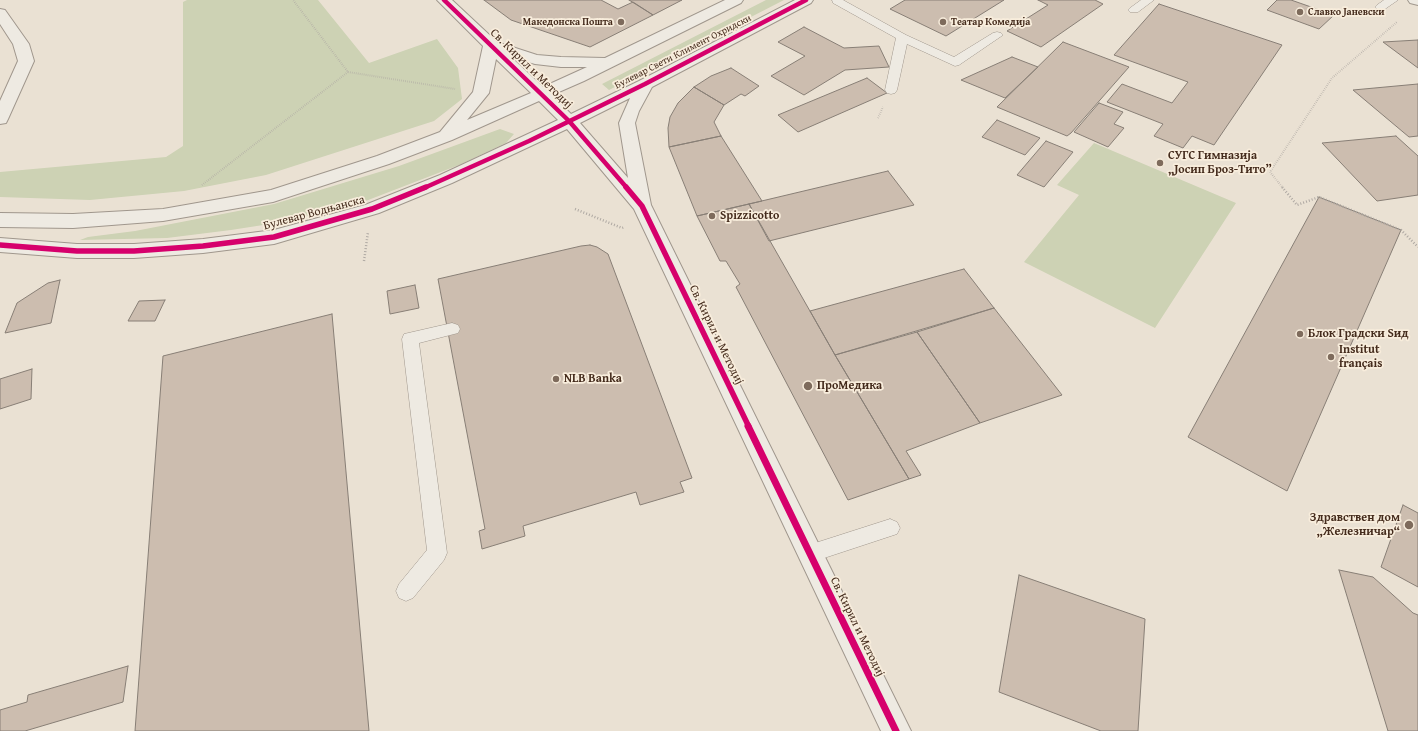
<!DOCTYPE html>
<html>
<head>
<meta charset="utf-8">
<style>
	body { margin:0 }
	canvas { display:block; background:#eae1d3 }
</style>
</head>
<body>
<canvas width="1418" height="731"></canvas>
<script>
const c = document.querySelector('canvas').getContext('2d');
c.lineJoin = 'round';
function fillPath(path, color) {
  c.fillStyle = color;
  c.fill(path, 'evenodd');
}
function shape(rows) {
  const path = new Path2D();
  for (const r of rows) {
    path.moveTo(r[0], r[1]);
    for (let i = 2; i < r.length; i += 2) path.lineTo(r[i], r[i + 1]);
  }
  return path;
}
function trace(path, color, width, dash) {
  c.strokeStyle = color;
  c.lineWidth = width;
  c.lineCap = dash ? 'butt' : 'round';
  c.setLineDash(dash || []);
  c.stroke(path);
}
function write(font, color, halo, rows, align = 'center') {
  c.font = font + ' "Gentium Book Plus",serif';
  c.lineWidth = 3.5;
  c.setLineDash([]);
  c.textBaseline = 'middle';
  c.strokeStyle = halo;
  c.fillStyle = color;
  for (const [text, x, y, turn = 0] of rows) {
    c.save();
    c.translate(x, y);
    c.rotate((+turn || 0) * Math.PI / 180);
    c.textAlign = isNaN(turn) ? turn : align;
    if (halo) c.strokeText(text, 0, 0);
    c.fillText(text, 0, 0);
    c.restore();
  }
}
fillPath(shape([
	[187,0,318,0,369,63,437,39,458,68,462,99,434,121,266,175,184,191,90,200,0,197,0,172,166,157,183,146,183,2],
	[766,0,784,0,609,90,602,84],
	[500,129,514,134,506,143,459,165,363,202,289,221,231,230,167,238,80,240,88,237,135,231,274,204,399,166],
	[1094,143,1236,203,1155,328,1024,262,1079,195,1057,185]
]), '#cdd2b4');
const building = shape([
	[484,0,601,0,618,9,633,2,653,15,590,47,511,20,484,0],
	[629,0,682,0,653,15,629,0],
	[905,0,1004,0,946,36,890,9,905,0],
	[1038,0,1095,0,1103,4,1041,47,1007,31,1048,5,1038,0],
	[1277,0,1291,0,1334,15,1319,29,1267,10,1277,0],
	[1159,4,1282,45,1214,145,1192,136,1183,148,1154,136,1163,124,1107,102,1122,84,1172,103,1188,82,1114,55,1159,4],
	[804,27,844,48,879,46,889,67,845,70,804,95,771,76,805,56,778,42,804,27],
	[1418,40,1418,68,1383,42,1418,40],
	[1063,42,1129,67,1071,133,1067,136,997,107,1063,42],
	[1012,57,1038,67,1005,98,961,80,1012,57],
	[731,68,759,86,745,96,741,94,724,105,694,87,711,76,731,68],
	[867,78,887,93,798,132,778,115,867,78],
	[1418,84,1418,136,1409,137,1353,90,1418,84],
	[694,87,724,105,714,122,721,136,669,147,668,128,670,117,678,103,694,87],
	[1099,103,1123,112,1114,124,1124,128,1108,147,1074,132,1099,103],
	[997,120,1040,138,1025,155,982,137,997,120],
	[721,136,762,201,697,216,669,147,721,136],
	[1396,136,1418,156,1418,195,1377,201,1322,143,1396,136],
	[1046,141,1073,152,1044,187,1017,175,1046,141],
	[888,171,914,205,769,241,749,204,888,171],
	[1319,197,1401,230,1287,491,1188,437,1319,197],
	[749,204,835,355,909,479,848,500,736,287,740,284,726,261,720,261,697,216,749,204],
	[590,245,597,247,608,254,692,478,680,482,684,492,640,505,636,492,523,526,525,536,482,549,479,531,485,529,438,279,581,246,590,245],
	[964,269,994,308,835,355,810,311,964,269],
	[60,280,51,323,5,333,17,303,48,283,60,280],
	[415,285,419,308,390,314,387,291,415,285],
	[165,300,155,321,128,321,139,301,165,300],
	[994,308,1062,395,980,423,917,332,994,308],
	[332,314,369,731,135,731,163,356,332,314],
	[917,332,980,423,906,451,921,475,909,479,835,355,917,332],
	[32,369,31,399,0,409,0,379,32,369],
	[1403,505,1418,513,1418,587,1381,567,1403,505],
	[1339,570,1373,577,1413,613,1418,615,1418,731,1388,731,1339,570],
	[1019,575,1145,619,1138,731,1101,731,999,692,1019,575],
	[128,666,123,702,25,731,0,731,0,710,27,702,28,695,128,666]
]);
fillPath(building, '#ccbdaf');
trace(building, '#887f76', 1);
const service = shape([
	[832,0,843,0,906,35,954,57,993,33,997,32,1001,33,1003,35,959,65,955,66,907,44,897,90,895,93,891,94,887,93,885,90,896,38,833,3,832,0],
	[1141,0,1154,0,1138,12,1130,12,1128,10,1130,8,1141,0],
	[1384,0,1398,0,1385,9,1377,9,1375,7,1377,5,1384,0],
	[452,323,458,325,460,329,458,333,419,343,447,553,444,560,413,598,406,601,399,598,396,591,399,584,427,550,402,339,404,334,452,323],
	[890,519,897,522,900,528,897,534,809,563,802,561,799,554,802,547,809,545,890,519]
]);
const minor = shape([
	[0,9,5,10,29,44,34,61,8,119,6,123,0,124,0,101,18,61,13,44,0,24,0,9]
]);
const tertiary = shape([
	[437,0,452,0,497,42,537,55,561,57,605,58,725,0,743,0,741,3,584,81,552,95,571,114,639,81,795,0,813,0,811,3,652,87,639,111,635,123,651,205,911,731,881,731,634,209,567,129,452,183,379,213,274,244,203,253,134,258,77,258,0,252,0,238,77,244,134,244,203,239,274,230,365,205,440,175,558,120,539,101,452,140,389,164,273,202,163,221,73,228,0,227,0,213,73,214,163,209,271,190,377,156,440,132,473,92,483,46,437,0],
	[511,57,535,64,561,67,587,67,543,87,511,57],
	[496,59,531,93,467,120,489,93,496,59],
	[630,98,619,123,628,178,580,123,630,98],
	[1408,0,1418,0,1418,5,1410,3,1408,0]
]);
trace(service, '#a0978d', 1);
trace(minor, '#a0978d', 2);
trace(tertiary, '#a0978d', 2);
trace(shape([
	[348,72,455,89],
	[878,118,883,107],
	[202,185,348,72,293,0],
	[1283,188,1270,172,1332,78,1397,22]
]), '#afa9a3', 2, [0.5, 1.5]);
trace(shape([
	[1282,187,1297,205,1319,197,1401,230,1418,247],
	[575,209,622,228,625,227],
	[364,261,368,232]
]), '#afa9a3', 2.5, [1, 2]);
fillPath(service, '#eeeae2');
fillPath(minor, '#eeeae2');
fillPath(tertiary, '#eeeae2');
trace(shape([
	[444,0,569,121,627,188],
	[424,188,529,141,645,84,806,0]
]), '#d6006c', 4.5);
trace(shape([
	[626,187,642,206,749,427],
	[0,245,77,251,134,251,203,246,274,237,372,209,426,187]
]), '#d6006c', 5.5);
trace(shape([
	[748,426,896,731]
]), '#d6006c', 7);
for (const [x, y, r, color] of [
	[1300,12,4,"#7e6b5c"],
	[621,22,4,"#7e6b5c"],
	[943,22,4,"#7e6b5c"],
	[1160,163,4,"#7e6b5c"],
	[712,216,4,"#7e6b5c"],
	[1300,334,4,"#7e6b5c"],
	[1331,357,4,"#7e6b5c"],
	[556,379,4,"#7e6b5c"],
	[808,386,5,"#7e6b5c"],
	[1409,525,5,"#7e6b5c"]
]) {
  const dot = new Path2D();
  dot.arc(x, y, r, 0, 2 * Math.PI);
  c.fillStyle = color;
  c.fill(dot);
  trace(dot, '#f8eddc', 1.5);
}
write('bold 10px', '#442b1c', '#f8eddc', [
	["Славко Јаневски",1308,12],
	["Македонска Пошта",613,22,"right"],
	["Театар Комедија",951,22]
], 'left');
write('10px', '#442b1c', '#f8eddc', [
	["Булевар Свети Климент Охридски",683,52,-27]
]);
write('12px', '#442b1c', '#f8eddc', [
	["Св. Кирил и Методиј",531,69,44],
	["Булевар Водњанска",314,213,-15],
	["Св. Кирил и Методиј",716,335,64],
	["Св. Кирил и Методиј",857,627,64]
]);
write('bold 12px', '#442b1c', '#f8eddc', [
	["СУГС Гимназија",1168,156],
	["„Јосип Броз-Тито”",1168,170],
	["Spizzicotto",720,216],
	["Блок Градски Sид",1308,334],
	["Institut",1339,350],
	["français",1339,364],
	["NLB Banka",564,379],
	["ПроМедика",817,386],
	["Здравствен дом",1400,518,"right"],
	["„Железничар“",1400,532,"right"]
], 'left');
</script>
</body>
</html>
